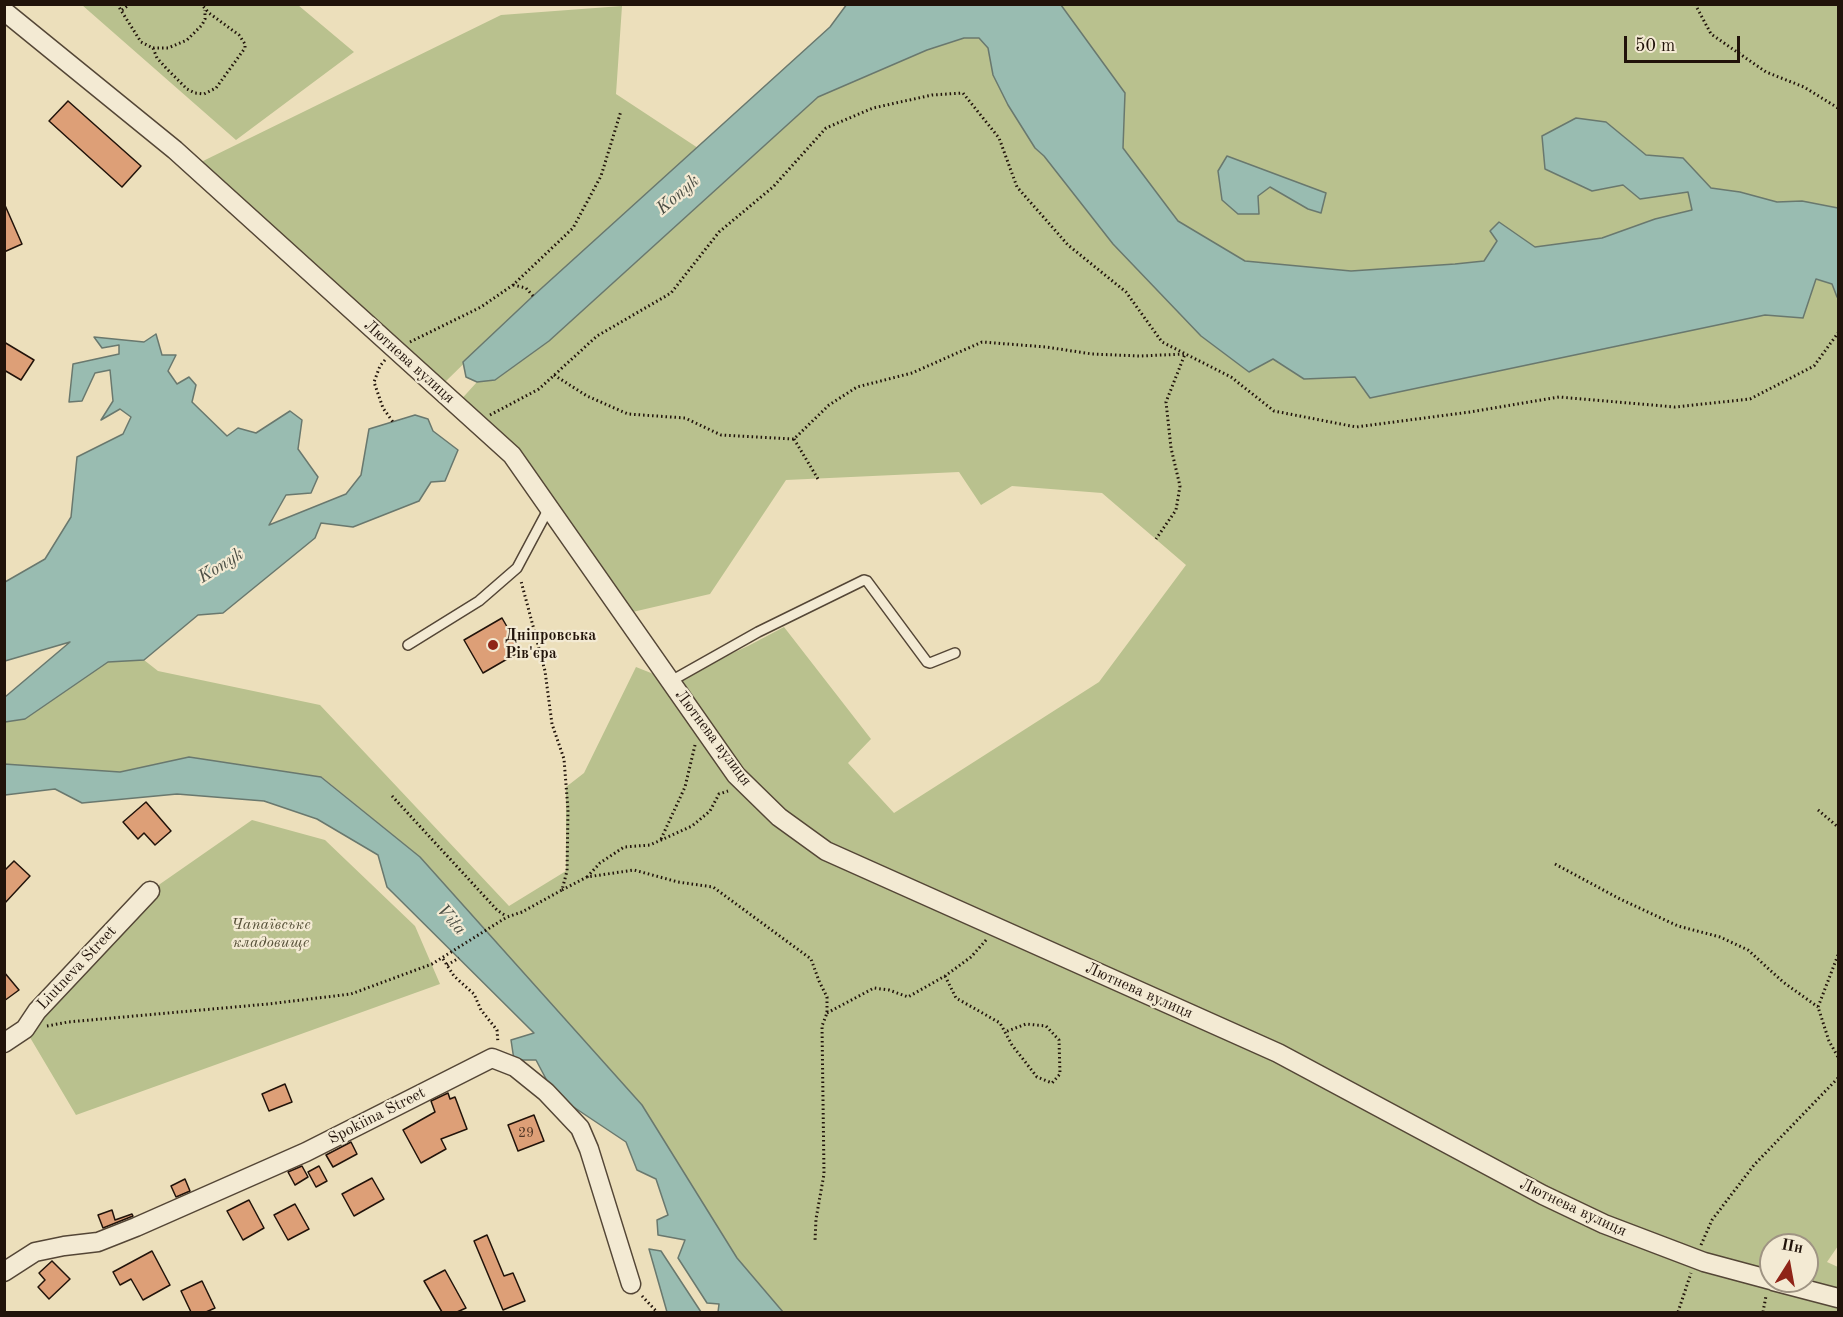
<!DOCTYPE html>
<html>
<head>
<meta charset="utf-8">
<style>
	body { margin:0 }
	#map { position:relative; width:1843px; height:1317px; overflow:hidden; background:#ecdfbb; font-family:"Old Standard TT",serif }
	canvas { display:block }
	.frame { position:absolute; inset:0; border:6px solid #21130a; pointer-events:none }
	.north { position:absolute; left:1759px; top:1233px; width:60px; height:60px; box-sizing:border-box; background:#f3ead3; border:2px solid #9f9483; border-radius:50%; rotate:11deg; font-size:16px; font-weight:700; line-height:24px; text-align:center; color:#21130a }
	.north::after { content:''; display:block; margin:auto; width:21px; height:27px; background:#8f2418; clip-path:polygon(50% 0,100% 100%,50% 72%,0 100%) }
	.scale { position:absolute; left:1624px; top:36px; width:116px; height:27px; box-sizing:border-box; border:3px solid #21130a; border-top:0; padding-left:8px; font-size:18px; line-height:21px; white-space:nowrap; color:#21130a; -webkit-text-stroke:4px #f3ead3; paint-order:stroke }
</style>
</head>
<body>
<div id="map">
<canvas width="1843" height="1317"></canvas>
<div class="frame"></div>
<div class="north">Пн</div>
<div class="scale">50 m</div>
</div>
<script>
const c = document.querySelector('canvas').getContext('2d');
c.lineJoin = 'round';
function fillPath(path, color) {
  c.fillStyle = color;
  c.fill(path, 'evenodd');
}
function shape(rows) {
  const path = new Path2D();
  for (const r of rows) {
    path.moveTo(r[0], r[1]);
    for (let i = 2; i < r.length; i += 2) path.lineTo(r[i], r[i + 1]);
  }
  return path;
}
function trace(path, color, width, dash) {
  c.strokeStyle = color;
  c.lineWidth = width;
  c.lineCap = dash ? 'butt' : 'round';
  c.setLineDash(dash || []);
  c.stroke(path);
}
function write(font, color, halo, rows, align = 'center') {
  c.font = font + ' "Old Standard TT",serif';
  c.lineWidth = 4.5;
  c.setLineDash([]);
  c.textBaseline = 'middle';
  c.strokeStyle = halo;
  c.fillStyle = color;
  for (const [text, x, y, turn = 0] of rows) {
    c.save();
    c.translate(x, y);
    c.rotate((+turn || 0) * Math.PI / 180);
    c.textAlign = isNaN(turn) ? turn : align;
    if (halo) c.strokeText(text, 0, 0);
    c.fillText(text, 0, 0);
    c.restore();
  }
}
fillPath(shape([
	[82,5,298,5,354,52,236,140],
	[1061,5,1838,5,1838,208,1802,201,1777,202,1740,192,1711,188,1683,158,1646,155,1606,123,1592,191,1622,185,1640,199,1688,192,1692,211,1655,219,1602,238,1535,247,1497,241,1484,261,1455,264,1351,271,1245,261,1178,221,1123,148,1125,93],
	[622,6,616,94,698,148,533,296,444,383,201,162,501,15],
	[964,38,979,38,988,48,993,75,1008,105,1035,148,1273,359,1304,379,1356,377,1765,315,1802,318,1816,279,1832,284,1837,297,1838,295,1838,1246,1827,1262,1838,1267,1838,1312,783,1312,737,1258,642,1105,420,857,322,777,189,757,120,772,5,764,4,722,25,719,108,662,144,660,158,671,320,705,509,906,566,871,566,787,584,773,636,667,671,681,748,646,784,627,871,739,848,763,894,813,1099,682,1186,565,1102,493,1012,486,981,505,959,472,786,480,710,594,624,614,512,455,457,404,477,382,495,380,549,341,818,97,927,50],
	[1771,1245,1807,1245,1807,1281,1771,1281],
	[252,820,325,840,415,926,440,984,76,1115,25,1029,150,891]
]), '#b9c18e');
const water = shape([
	[847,4,1061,5,1125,93,1123,148,1178,221,1245,261,1351,271,1455,264,1484,261,1497,241,1490,231,1499,222,1535,247,1602,238,1655,219,1692,210,1688,192,1640,199,1623,185,1592,191,1545,169,1542,136,1576,118,1606,122,1646,155,1683,158,1711,188,1740,192,1777,202,1802,201,1838,208,1838,295,1837,297,1832,284,1816,279,1803,318,1765,315,1370,398,1355,377,1304,379,1273,359,1249,372,1201,336,1113,244,1044,156,1035,148,1008,105,993,75,988,48,979,38,964,38,927,50,818,97,549,341,495,380,477,382,466,377,463,362,533,296,830,27,847,4],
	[1227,156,1326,193,1321,213,1308,209,1270,187,1258,196,1259,214,1238,214,1222,200,1218,171,1227,156],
	[156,334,162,355,176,355,168,371,177,384,189,377,196,385,192,402,227,436,238,428,256,433,290,411,302,420,298,449,318,477,311,493,286,495,269,525,346,494,361,475,369,429,415,415,428,419,433,431,458,450,445,481,431,482,419,501,353,527,321,523,315,538,223,613,198,615,144,660,108,662,25,719,5,722,5,697,70,642,5,661,5,582,45,559,71,517,77,457,123,434,131,417,120,409,101,420,113,401,110,370,95,373,82,401,69,402,73,364,119,354,119,345,102,348,94,337,144,342,156,334],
	[189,757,321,777,420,857,642,1105,737,1258,783,1312,718,1312,719,1304,707,1303,678,1258,685,1240,658,1235,657,1220,668,1215,656,1179,637,1170,626,1142,554,1094,536,1060,514,1060,511,1040,534,1033,387,887,378,855,317,819,264,801,177,794,82,803,55,789,5,795,4,764,120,772,189,757],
	[649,1249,661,1251,701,1312,667,1312,649,1249]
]);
fillPath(water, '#99bcb1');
trace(water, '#69786e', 1.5);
const building = shape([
	[68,101,141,166,122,187,49,121,68,101],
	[4,203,22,244,4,252,4,203],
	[4,342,34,360,21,380,4,370,4,342],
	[502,618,521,651,483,673,464,640,502,618],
	[146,802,171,831,155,845,144,833,138,839,123,822,146,802],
	[14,861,30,876,4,904,4,871,14,861],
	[4,972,19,990,4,1001,4,972],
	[285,1084,292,1102,269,1111,262,1094,285,1084],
	[448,1093,450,1099,455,1097,467,1129,441,1139,446,1149,421,1163,403,1130,435,1112,431,1101,448,1093],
	[534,1115,544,1141,518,1151,508,1125,534,1115],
	[351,1142,357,1154,333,1167,326,1155,351,1142],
	[302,1166,308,1177,295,1185,288,1172,302,1166],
	[319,1166,327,1181,316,1187,308,1172,319,1166],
	[372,1178,384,1199,354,1216,342,1194,372,1178],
	[185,1179,190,1191,176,1197,171,1186,185,1179],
	[249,1200,264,1228,243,1240,227,1211,249,1200],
	[295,1204,309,1229,288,1240,274,1215,295,1204],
	[112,1210,115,1220,132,1214,133,1216,103,1228,98,1215,112,1210],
	[487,1235,504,1276,513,1273,525,1301,503,1310,474,1241,487,1235],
	[152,1251,170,1285,143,1300,131,1279,120,1285,113,1272,152,1251],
	[52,1261,70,1279,49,1299,38,1287,45,1280,39,1273,52,1261],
	[445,1270,466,1308,457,1312,442,1312,424,1281,445,1270],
	[202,1281,215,1308,206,1312,191,1312,181,1291,202,1281]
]);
fillPath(building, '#dd9f77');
trace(building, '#21130a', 1.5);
const service = shape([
	[408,645,479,601,517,568,549,508],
	[671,681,758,632,864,580,867,581,927,662,930,663,955,653]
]);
const minor = shape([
	[4,11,175,150,512,455,736,775,779,817,826,851,1278,1053,1543,1195,1604,1224,1704,1262,1771,1280],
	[4,1043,25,1029,37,1011,150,891],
	[4,1272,35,1252,64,1246,98,1242,136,1227,306,1152,492,1058,515,1067,546,1092,580,1128,589,1149,631,1284],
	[1773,1281,1838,1298]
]);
trace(service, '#544636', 12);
trace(minor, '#544636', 21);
trace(shape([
	[117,4,141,42,153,48,157,58,166,68,187,89,195,93,204,94,216,88,245,48,245,44,239,35,209,13,201,4],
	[1695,4,1711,34,1766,72,1804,87,1838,108],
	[122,10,130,4],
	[153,48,168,48,187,40,202,25,205,19,205,10],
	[513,285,526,288,533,296],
	[410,342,481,307,513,285,573,228,601,176,621,111],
	[385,360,380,366,374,382,383,408,393,422],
	[554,375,587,396,628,414,685,418,721,435,794,439,829,405,857,387,912,373,982,342,1046,347,1092,354,1140,356,1185,354,1166,402,1171,448,1180,486,1176,510,1156,539],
	[490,415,539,389,597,336,671,293,719,232,773,187,826,128,873,108,932,95,963,93,999,138,1017,187,1068,245,1126,292,1162,342,1231,377,1274,411,1356,427,1470,412,1559,397,1675,407,1750,399,1814,366,1838,333],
	[794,439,818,479],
	[392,796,497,910,506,916],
	[1818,810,1838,827],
	[661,839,685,787,695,745],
	[1555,864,1620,899,1678,926,1720,937,1748,950,1783,982,1818,1007],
	[587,877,600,863,624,847,650,845,692,826,710,811,719,794,728,791],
	[562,890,587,877,634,870,678,882,713,887,811,959,819,981,827,997,827,1013,822,1026,824,1174,816,1219,815,1241],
	[1838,955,1818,1007,1829,1041,1838,1057],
	[443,959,454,976,474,994,481,1010,497,1030,498,1043],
	[447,965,459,958],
	[945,976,956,998,1000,1023,1012,1045,1037,1077,1052,1083,1060,1074,1059,1040,1046,1026,1026,1024,1005,1032],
	[827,1013,874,988,889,990,908,997,945,976,971,957,987,939],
	[47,1026,68,1022,268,1004,351,994,432,964,507,917,522,912,562,890,567,871,568,810,564,759,552,724,545,671,521,581],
	[1701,1245,1712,1220,1754,1165,1838,1078],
	[642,1296,657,1312],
	[1678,1312,1691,1273],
	[1763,1312,1766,1296]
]), '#21130a', 3, [1.5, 3]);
trace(service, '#f3ead3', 9);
trace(minor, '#f3ead3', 18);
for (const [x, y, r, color] of [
	[493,645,6,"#8f2418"]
]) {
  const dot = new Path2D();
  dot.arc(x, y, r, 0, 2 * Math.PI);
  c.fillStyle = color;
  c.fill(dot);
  trace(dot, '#f3ead3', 2);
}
write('14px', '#503625', null, [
	["29",526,1133]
]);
write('16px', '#21130a', '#f3ead3', [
	["Лютнева вулиця",409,362,42],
	["Лютнева вулиця",713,738,53],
	["Liutneva Street",77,968,-47],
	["Лютнева вулиця",1139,991,24],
	["Spokiina Street",377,1116,-27],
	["Лютнева вулиця",1573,1208,25]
]);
write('bold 16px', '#21130a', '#f3ead3', [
	["Дніпровська",505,636],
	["Рів'єра",505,654]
], 'left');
write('italic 16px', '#565038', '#f3ead3', [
	["Чапаївське",271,925],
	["кладовище",271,943]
]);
write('italic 18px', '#4b4e44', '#f3ead3', [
	["Konyk",678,195,-41],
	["Konyk",221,566,-32],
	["Vita",451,920,49]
]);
</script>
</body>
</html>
